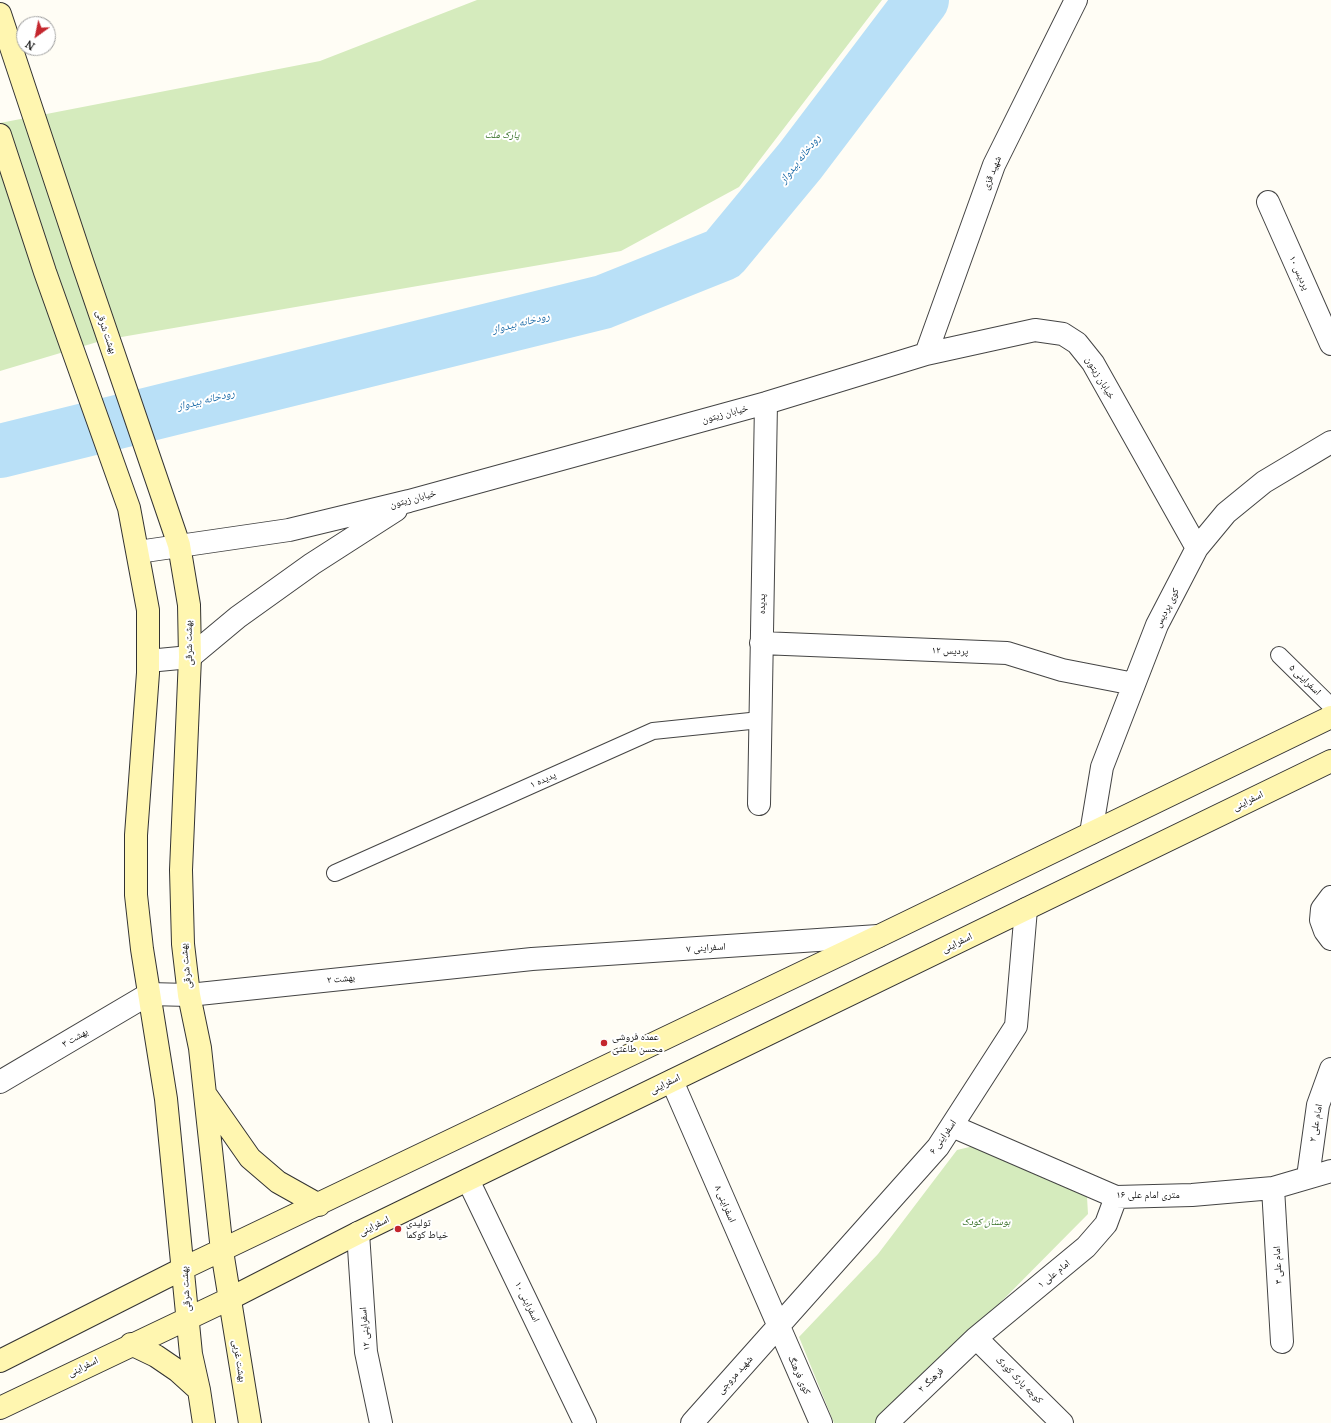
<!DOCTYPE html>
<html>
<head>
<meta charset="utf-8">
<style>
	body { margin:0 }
	#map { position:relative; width:1331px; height:1423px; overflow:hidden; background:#fffdf5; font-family:"PT Serif",serif }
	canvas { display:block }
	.north { position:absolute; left:16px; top:16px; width:40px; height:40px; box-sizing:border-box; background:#fff; border:1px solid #a0a0a0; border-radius:50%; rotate:213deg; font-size:11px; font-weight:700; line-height:16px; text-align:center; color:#111 }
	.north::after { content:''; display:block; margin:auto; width:14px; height:18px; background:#c4262e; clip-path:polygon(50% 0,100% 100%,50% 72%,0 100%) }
</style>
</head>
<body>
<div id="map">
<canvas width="1331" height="1423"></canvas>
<div class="north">N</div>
</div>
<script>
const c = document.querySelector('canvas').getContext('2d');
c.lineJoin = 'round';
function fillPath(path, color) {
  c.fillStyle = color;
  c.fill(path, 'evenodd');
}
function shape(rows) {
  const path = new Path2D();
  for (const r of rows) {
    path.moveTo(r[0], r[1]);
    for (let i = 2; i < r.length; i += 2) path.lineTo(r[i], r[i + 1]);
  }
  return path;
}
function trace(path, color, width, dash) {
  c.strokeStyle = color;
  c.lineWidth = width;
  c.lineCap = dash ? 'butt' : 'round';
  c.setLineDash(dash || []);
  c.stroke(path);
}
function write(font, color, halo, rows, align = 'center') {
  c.font = font + ' "PT Serif","Noto Naskh Arabic",serif';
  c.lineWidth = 4;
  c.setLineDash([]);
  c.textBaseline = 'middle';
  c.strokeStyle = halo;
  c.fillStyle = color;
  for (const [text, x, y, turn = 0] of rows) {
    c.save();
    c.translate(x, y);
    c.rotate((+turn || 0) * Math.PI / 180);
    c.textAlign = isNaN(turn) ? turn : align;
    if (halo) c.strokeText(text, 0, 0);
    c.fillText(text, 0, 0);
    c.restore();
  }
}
fillPath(shape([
	[477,0,882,0,739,187,621,251,104,340,0,371,0,123,320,61],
	[982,1144,1087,1197,1088,1214,881,1423,834,1423,799,1337,878,1254,957,1150]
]), '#d5ebbd');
trace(shape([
	[0,451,603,302,723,254,800,161,922,0]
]), '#b9e0f7', 54);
const lane = shape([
	[1279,655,1331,706],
	[335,873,653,731,760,720]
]);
const street = shape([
	[1268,202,1331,344],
	[926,354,994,165,1076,0],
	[138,552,289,530,409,501,766,403,926,354,1035,330,1063,334,1077,343,1093,363,1197,548],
	[761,643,1007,653,1062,670,1134,684],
	[148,661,190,657,238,617,312,564,396,510],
	[759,804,766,403],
	[1091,833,1102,767,1157,625,1197,548,1226,513,1264,482,1331,442],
	[1331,897,1322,909,1321,920,1325,931,1331,939],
	[672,1081,821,1423],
	[0,1082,149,994,189,995,532,959,878,936],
	[952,1126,1116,1197,1192,1195,1273,1188,1331,1171],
	[1308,1177,1318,1105,1331,1069],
	[468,1180,585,1423],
	[1273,1188,1282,1342],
	[358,1233,366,1352,381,1423],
	[976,1338,1062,1423],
	[692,1423,938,1147,1016,1026,1026,909],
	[887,1423,976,1338,1086,1247,1106,1224,1116,1197]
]);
const secondary = shape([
	[0,14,83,264,179,545,189,605,190,657,181,870,183,944,189,995,200,1048,222,1251,250,1423],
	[0,135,45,272,129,508,148,610,148,673,136,835,136,895,142,949,166,1099,191,1354,199,1390,204,1423],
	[206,1095,250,1158,278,1182,319,1205],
	[131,1344,156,1356,178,1371,199,1390],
	[0,1361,184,1268,879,936,1331,717],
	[0,1408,229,1299,358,1233,1331,761]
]);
trace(lane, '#444', 18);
trace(street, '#444', 24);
trace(secondary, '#333', 24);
trace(lane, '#fff', 16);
trace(street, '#fff', 22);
trace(secondary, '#fff6b0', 22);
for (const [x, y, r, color] of [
	[604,1043,4,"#c4262e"],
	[398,1229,4,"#c4262e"]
]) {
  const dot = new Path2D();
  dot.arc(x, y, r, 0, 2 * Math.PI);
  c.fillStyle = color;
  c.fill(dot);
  trace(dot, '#fff', 1.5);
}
write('italic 10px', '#2f6b1f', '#fff', [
	["پارک ملت",502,135],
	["بوستان کودک",986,1222]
]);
write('10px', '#111', '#fff', [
	["شهید قزی",992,173,-68],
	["پردیس ۱۰",1299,273,66],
	["بهشت شرقی",106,332,71],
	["خیابان زیتون",1100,378,59],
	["خیابان زیتون",725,414,-15],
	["خیابان زیتون",413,499,-15],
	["پدیده",762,604,-89],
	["کوی پردیس",1167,608,-63],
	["بهشت شرقی",189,643,-91],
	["پردیس ۱۲",950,651,2],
	["اسفراینی ۵",1305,680,44],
	["پدیده ۱",543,780,-24],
	["اسفراینی",1248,801,-26],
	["اسفراینی",957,943,-26],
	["اسفراینی ۷",706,948,-4],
	["بهشت شرقی",186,966,-96],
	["بهشت ۲",341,979,-6],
	["بهشت ۳",75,1038,-30],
	["اسفراینی",665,1084,-26],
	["امام علی ۲",1316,1123,-80],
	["اسفراینی ۶",943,1137,-55],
	["۱۶ متری امام علی",1148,1195],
	["اسفراینی ۸",725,1204,67],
	["اسفراینی",374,1226,-26],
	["امام علی ۳",1278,1265,-93],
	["امام علی ۱",1054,1274,-39],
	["بهشت شرقی",186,1289,-94],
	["اسفراینی ۱۰",527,1302,64],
	["اسفراینی ۱۲",365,1329,-95],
	["بهشت غربی",239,1361,81],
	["اسفراینی",83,1367,-26],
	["شهید مروجی",735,1375,-48],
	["کوی فرهنگ",799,1375,66],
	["فرهنگ ۲",931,1380,-44],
	["کوچه پارک کودک",1019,1380,45]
]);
write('10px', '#111', '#fff', [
	["عمده فروشی",612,1037],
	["محسن طاعتی",612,1049],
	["تولیدی",406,1223],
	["خیاط کوکما",406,1235]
], 'left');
write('italic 11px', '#1768a6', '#fff', [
	["رودخانه بیدواز",800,159,-52],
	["رودخانه بیدواز",521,323,-14],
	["رودخانه بیدواز",206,400,-14]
]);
</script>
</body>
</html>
